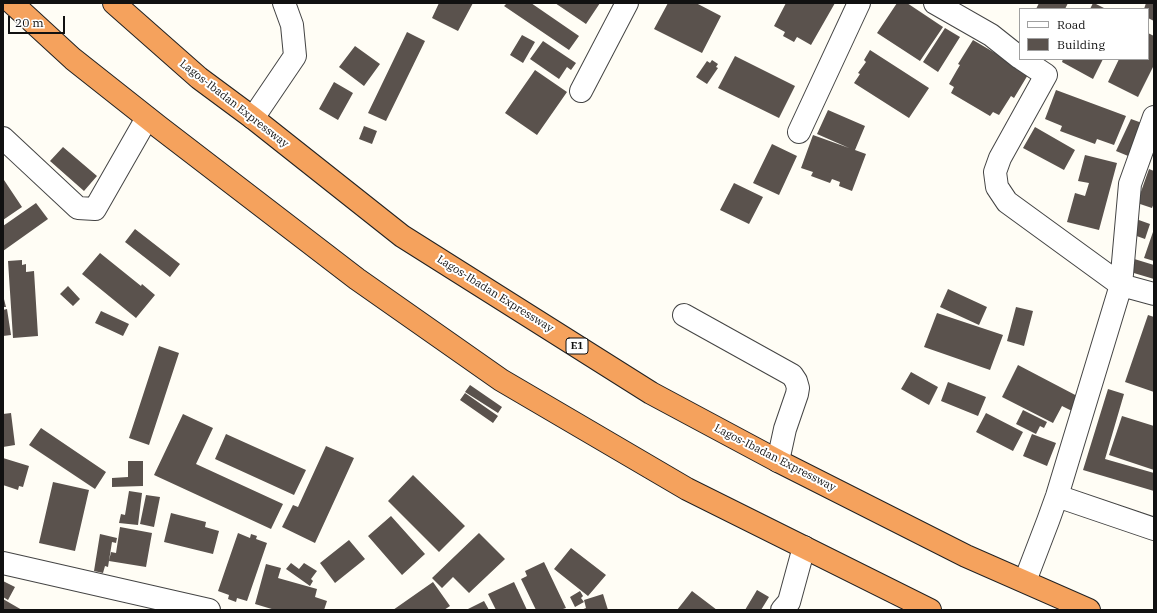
<!DOCTYPE html>
<html>
<head>
<meta charset="utf-8">
<style>
	body { margin:0 }
	#map { position:relative; width:1157px; height:613px; overflow:hidden; background:#fffdf5; font-family:"IBM Plex Serif",serif }
	canvas { display:block }
	.frame { position:absolute; inset:0; border:4px solid #111; pointer-events:none }
	.legend { position:absolute; left:1019px; top:8px; width:130px; height:52px; box-sizing:border-box; background:#fff; border:1px solid #a0a0a0; margin:0; padding:5px 7px; list-style:none; font-size:12px; color:#111 }
	.legend li { display:flex; align-items:center; gap:8px; height:20px }
	.legend b { width:20px; border:1px solid #a0a0a0 }
	.scale { position:absolute; left:8px; top:16px; width:57px; height:18px; box-sizing:border-box; border:2px solid #111; border-top:0; padding-left:5px; font-size:12px; line-height:14px; white-space:nowrap; color:#111; -webkit-text-stroke:3px #fff; paint-order:stroke }
</style>
</head>
<body>
<div id="map">
<canvas width="1157" height="613"></canvas>
<div class="frame"></div>
<ul class="legend">
<li><b style="height:5px;background:#fff"></b>Road</li>
<li><b style="height:11px;background:#5a524d"></b>Building</li>
</ul>
<div class="scale">20 m</div>
</div>
<script>
const g = document.querySelector('canvas').getContext('2d');
g.lineJoin = 'round';
function fillPath(path, color) { g.fillStyle = color; g.fill(path, 'evenodd'); }
const poly = rows => new Path2D(rows.map(r => 'M' + r).join(''));
function stroke(path, color, width, dash) { g.strokeStyle = color; g.lineWidth = width; g.lineCap = dash ? 'butt' : 'round'; g.setLineDash(dash || []); g.stroke(path); }
function drawText(font, color, halo, rows, align = 'center') {
  g.font = font + ' "IBM Plex Serif",serif'; g.lineWidth = 4; g.setLineDash([]); g.textBaseline = 'middle'; g.strokeStyle = halo; g.fillStyle = color; for (const [text, x, y, turn = 0] of rows) {
    g.save(); g.translate(x, y); g.rotate((+turn || 0) * Math.PI / 180); g.textAlign = isNaN(turn) ? turn : align; if (halo) g.strokeText(text, 0, 0); g.fillText(text, 0, 0); g.restore();
  }
}
const building = poly([
	[439,3,473,3,458,31,432,18],
	[507,3,531,3,579,36,569,50,504,6],
	[555,3,600,3,586,24],
	[668,3,696,3,721,16,702,53,654,29],
	[786,3,835,3,811,45,797,37,794,42,783,36,785,32,774,26],
	[897,3,907,3,943,27,920,61,877,33],
	[1039,3,1068,3,1065,9,1036,9],
	[1093,3,1094,3,1106,9,1090,9],
	[1146,3,1154,3,1154,21,1148,18,1148,9,1144,9],
	[945,28,960,37,938,72,923,62],
	[407,32,425,41,386,121,368,113],
	[1148,33,1154,36,1154,65,1138,97,1108,82,1119,59,1148,59],
	[522,35,535,42,523,63,510,55],
	[973,40,1029,73,1014,98,1011,96,999,115,993,112,990,116,951,93,954,87,949,84,957,70,960,65,958,64],
	[543,41,576,63,571,70,567,67,559,79,530,59],
	[355,46,380,64,364,86,339,67],
	[870,50,929,88,909,118,854,83,860,74,858,73,866,62,864,60],
	[735,56,795,86,779,118,718,88],
	[1063,59,1103,59,1093,79,1062,62],
	[712,60,718,64,716,67,718,68,707,84,696,77,707,61,710,63],
	[535,70,567,92,537,135,505,113],
	[334,82,353,93,338,120,319,109],
	[1056,90,1126,116,1114,145,1097,139,1095,144,1060,131,1062,126,1045,119],
	[828,110,865,126,855,150,866,154,852,191,839,186,840,182,832,179,830,183,811,176,813,172,801,168,813,135,849,148,817,134],
	[1131,119,1142,123,1133,158,1116,151],
	[364,126,377,131,372,144,359,139],
	[1035,127,1075,150,1064,170,1023,148],
	[772,144,797,156,779,195,753,183],
	[63,147,97,176,84,191,50,161],
	[1085,155,1117,163,1099,230,1067,222,1075,193,1085,196,1089,183,1078,181],
	[1149,169,1154,171,1154,203,1152,208,1137,203],
	[3,180,4,180,22,207,3,220],
	[734,183,763,197,749,224,720,210],
	[36,203,48,219,3,251,3,226],
	[1136,219,1150,224,1145,239,1131,234],
	[135,229,180,264,170,277,125,242],
	[1154,229,1154,261,1144,258],
	[100,253,141,286,142,284,155,295,136,318,82,274],
	[1131,258,1154,265,1154,279,1127,271],
	[22,260,22,265,26,264,26,272,34,271,38,336,13,338,8,261],
	[68,286,80,299,73,306,60,294],
	[948,289,987,307,979,325,940,307],
	[3,295,6,307,3,307],
	[1016,307,1033,311,1024,346,1007,341],
	[7,309,11,335,3,336,3,310],
	[101,311,129,324,123,336,95,323],
	[937,313,1003,335,990,370,924,347],
	[1148,315,1154,317,1154,392,1125,382],
	[159,346,179,353,149,445,129,438],
	[1018,365,1081,398,1074,412,1062,406,1053,423,1002,397],
	[911,372,938,387,929,405,901,389],
	[948,382,986,397,978,416,941,401],
	[470,385,502,407,498,413,465,392],
	[1108,389,1124,394,1105,459,1154,473,1154,491,1083,470],
	[465,393,498,416,493,423,460,400],
	[1023,410,1047,422,1044,428,1040,426,1036,434,1016,424],
	[11,413,15,445,3,447,3,414],
	[986,413,1023,432,1013,451,976,432],
	[183,414,213,428,196,464,283,504,271,529,154,475],
	[1122,416,1154,426,1154,470,1109,455],
	[41,428,106,472,95,489,29,445],
	[226,434,306,470,294,495,215,459],
	[1032,434,1056,443,1047,466,1023,456],
	[326,446,354,458,315,543,282,527,293,505,298,507],
	[3,458,29,466,23,487,19,486,18,490,3,485],
	[128,461,143,461,143,486,112,487,112,478,128,477],
	[413,475,465,526,439,552,388,501],
	[53,482,89,490,75,551,39,543],
	[129,491,142,493,138,525,119,523,121,514,125,515],
	[146,495,160,497,154,527,140,524],
	[171,513,206,522,205,527,219,531,213,554,164,542],
	[391,516,425,554,402,575,368,536],
	[120,527,152,533,146,567,109,561,111,552,116,553],
	[238,533,250,538,251,534,257,536,256,539,267,543,247,601,237,598,236,602,228,599,229,595,218,591],
	[479,533,505,559,469,593,453,577,442,588,432,578],
	[100,534,117,538,116,543,112,542,108,567,105,566,103,573,94,571],
	[349,540,365,559,335,583,320,563],
	[571,548,606,575,588,596,554,569],
	[544,562,566,608,560,610,536,610,521,579,527,576,525,571],
	[291,563,299,569,304,563,317,571,311,579,313,581,310,586,286,569],
	[266,564,281,568,278,578,317,589,315,597,327,601,324,610,275,610,255,604],
	[3,581,15,587,8,600,3,597],
	[433,582,450,606,444,610,393,610],
	[514,582,527,610,496,610,488,594],
	[757,590,769,597,761,610,745,610],
	[580,591,583,596,581,598,584,602,575,607,570,597],
	[692,591,717,610,677,610],
	[603,594,608,610,581,610,586,608,584,600],
	[3,599,22,610,3,610],
	[484,601,489,610,469,610,468,609]
]);
const minor = poly([
	[935,3,991,35,1020,58],
	[1022,59,1046,75,1000,158,995,172,997,187,1007,202,1121,285,1154,294],
	[581,91,627,3],
	[253,118,295,56,292,25,284,3],
	[799,132,859,3],
	[3,138,78,208,95,209,147,118],
	[684,315,792,375,796,381,798,388,797,394,785,429,778,461],
	[1057,496,1154,529],
	[3,563,209,610],
	[1025,581,1048,521,1057,496,1121,285,1130,184,1154,117],
	[782,610,789,602,804,547]
]);
const highway = poly([
	[12,3,73,59,159,127,357,279,501,380,687,489,930,610],
	[114,3,199,78,253,118,402,236,651,393,778,461,966,556,1089,610]
]);
const shields = [
	[577,346,22]
];
const shieldNames = [
	["E1",577,346]
];
const streetNames = [
	["Lagos-Ibadan Expressway",234,104,38],
	["Lagos-Ibadan Expressway",495,294,32],
	["Lagos-Ibadan Expressway",775,458,27]
];
fillPath(building, '#5a524d');
stroke(minor, '#444', 24);
stroke(highway, '#222', 24);
stroke(minor, '#fff', 22);
stroke(highway, '#f5a25d', 22);
for (const [x, y, w] of shields) { const box = new Path2D(); box.roundRect(x - w / 2, y - 8, w, 16, 3); g.fillStyle = '#fff'; g.fill(box); stroke(box, '#111', 1); }
drawText('bold 10px', '#111', null, shieldNames);
drawText('11px', '#111', '#fff', streetNames);
</script>
</body>
</html>
